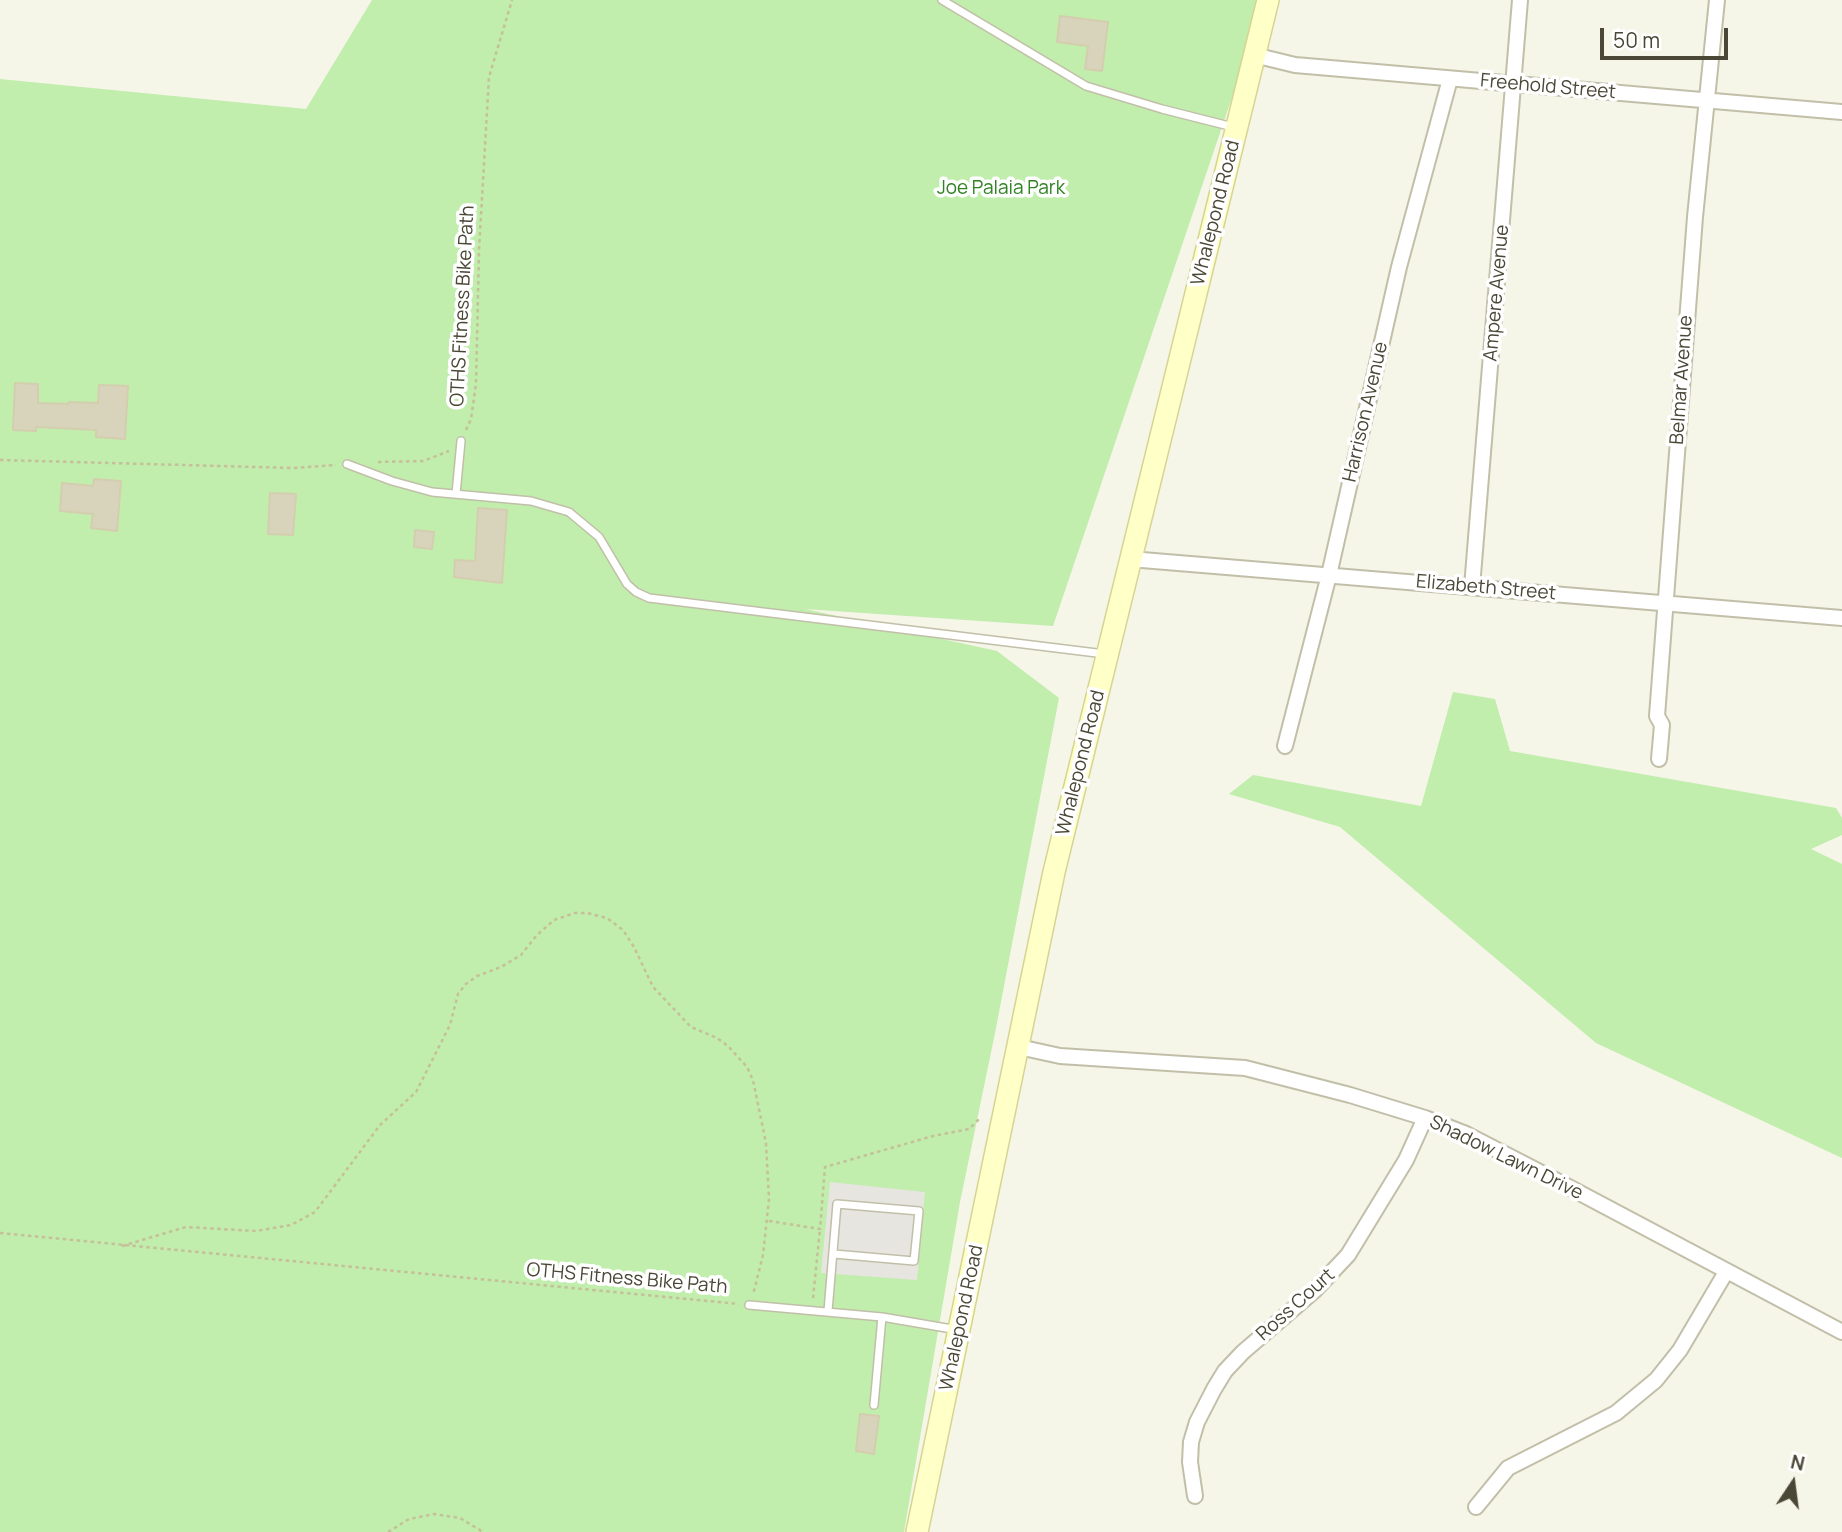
<!DOCTYPE html>
<html>
<head>
<meta charset="utf-8">
<style>
	body { margin:0 }
	#map { position:relative; width:1842px; height:1532px; overflow:hidden; background:#f5f5e8; font-family:Manrope,sans-serif }
	canvas { display:block }
	.north { position:absolute; left:1758px; top:1448px; width:70px; height:70px; -webkit-text-stroke:5px #fff; paint-order:stroke; rotate:13deg; font-size:19px; font-weight:700; line-height:28px; text-align:center; color:#4a4736 }
	.north::after { content:''; display:block; margin:auto; width:24px; height:32px; background:#4a4736; clip-path:polygon(50% 0,100% 100%,50% 72%,0 100%) }
	.scale { position:absolute; left:1600px; top:28px; width:128px; height:32px; box-sizing:border-box; border:4px solid #4a4736; border-top:0; padding-left:9px; font-size:21px; line-height:24px; white-space:nowrap; color:#4a4736; -webkit-text-stroke:5px #fff; paint-order:stroke }
</style>
</head>
<body>
<div id="map">
<canvas width="1842" height="1532"></canvas>
<div class="north">N</div>
<div class="scale">50 m</div>
</div>
<script>
const g = document.querySelector('canvas').getContext('2d');
g.lineJoin = 'round';
function fillPath(path, color) { g.fillStyle = color; g.fill(path, 'evenodd'); }
const poly = rows => new Path2D(rows.map(r => 'M' + r).join(''));
function stroke(path, color, width, dash) { g.strokeStyle = color; g.lineWidth = width; g.lineCap = dash ? 'butt' : 'round'; g.setLineDash(dash || []); g.stroke(path); }
function drawText(font, color, halo, rows, align = 'center') {
  g.font = font + ' Manrope,sans-serif'; g.lineWidth = 7; g.setLineDash([]); g.textBaseline = 'middle'; g.strokeStyle = halo; g.fillStyle = color; for (const [text, x, y, turn = 0] of rows) {
    g.save(); g.translate(x, y); g.rotate((+turn || 0) * Math.PI / 180); g.textAlign = isNaN(turn) ? turn : align; if (halo) g.strokeText(text, 0, 0); g.fillText(text, 0, 0); g.restore();
  }
}
const green = poly([
	[372,0,1265,0,1053,626,805,609,997,651,1059,698,995,1033,960,1202,904,1532,0,1532,0,79,306,109],
	[1453,692,1495,699,1510,751,1836,808,1842,818,1842,835,1811,849,1842,864,1842,1158,1596,1043,1340,827,1229,794,1253,775,1421,806]
]);
const parking = poly([
	[830,1182,925,1192,917,1280,821,1273]
]);
const building = poly([
	[1060,16,1108,22,1102,71,1085,69,1088,46,1057,42,1060,16],
	[15,383,38,384,38,403,68,404,69,402,98,403,99,385,128,386,125,439,96,437,96,430,36,427,36,431,13,430,15,383],
	[94,479,121,481,117,531,91,528,93,514,60,511,62,483,93,486,94,479],
	[270,493,296,494,293,535,268,534,270,493],
	[478,508,507,510,502,583,454,577,455,560,475,561,478,508],
	[415,530,434,532,432,549,414,547,415,530],
	[860,1414,879,1416,874,1454,856,1451,860,1414]
]);
const path = poly([
	[466,430,471,419,476,384,479,250,489,77,512,0],
	[0,460,293,468,336,465],
	[378,462,423,461,449,451],
	[769,1221,820,1229,825,1167,933,1136,969,1129,981,1117],
	[0,1233,739,1304],
	[122,1246,186,1227,256,1231,291,1225,315,1212,380,1125,416,1092,450,1025,458,994,466,984,477,976,501,967,521,955,537,935,554,920,575,913,587,913,607,918,623,930,634,947,653,987,691,1027,717,1038,728,1046,747,1067,753,1080,766,1143,769,1199,763,1255,753,1295],
	[813,1298,820,1229],
	[388,1532,409,1519,434,1514,460,1518,483,1532]
]);
const lane = poly([
	[942,0,1086,86,1162,109,1233,127],
	[347,464,392,481,432,492,531,501,569,512,599,537,627,584,636,592,649,598,1105,654],
	[456,494,461,441],
	[749,1305,882,1317,958,1330],
	[828,1311,837,1204,919,1211,914,1261,834,1254],
	[874,1405,882,1317]
]);
const street = poly([
	[1254,55,1295,65,1842,112],
	[1130,559,1842,618],
	[1472,587,1520,0],
	[1285,746,1329,575,1399,267,1450,79],
	[1659,759,1662,725,1657,716,1695,217,1717,0],
	[1019,1047,1060,1056,1245,1068,1350,1095,1425,1118,1466,1134,1561,1183,1842,1332],
	[1195,1496,1190,1462,1191,1442,1197,1422,1214,1389,1225,1371,1243,1352,1314,1291,1348,1255,1406,1160,1425,1118],
	[1476,1507,1508,1468,1616,1413,1656,1380,1680,1350,1726,1272]
]);
const secondary = poly([
	[917,1532,1054,872,1268,0]
]);
const streetNames = [
	["Freehold Street",1548,87,5],
	["Whalepond Road",1216,213,-76],
	["Ampere Avenue",1497,293,-85],
	["OTHS Fitness Bike Path",463,306,-87],
	["Belmar Avenue",1682,380,-86],
	["Harrison Avenue",1366,412,-77],
	["Elizabeth Street",1486,588,5],
	["Whalepond Road",1081,763,-76],
	["Shadow Lawn Drive",1506,1158,26],
	["OTHS Fitness Bike Path",627,1279,5],
	["Ross Court",1296,1305,-42],
	["Whalepond Road",962,1318,-78]
];
const parkNames = [
	["Joe Palaia Park",1001,189]
];
fillPath(green, '#c1edad');
fillPath(parking, '#e6e5e0');
fillPath(building, '#d8d4bc');
stroke(building, '#d4ceaf', 2);
stroke(lane, '#c2bfa9', 10);
stroke(street, '#c2bfa9', 18);
stroke(secondary, '#d6d492', 24);
stroke(path, '#c5c099', 2.5, [3.5, 3.5]);
stroke(lane, '#fff', 7);
stroke(street, '#fff', 14);
stroke(secondary, '#ffffc8', 21);
drawText('19px', '#4a4736', '#fff', streetNames);
drawText('19px', '#308223', '#fff', parkNames);
</script>
</body>
</html>
